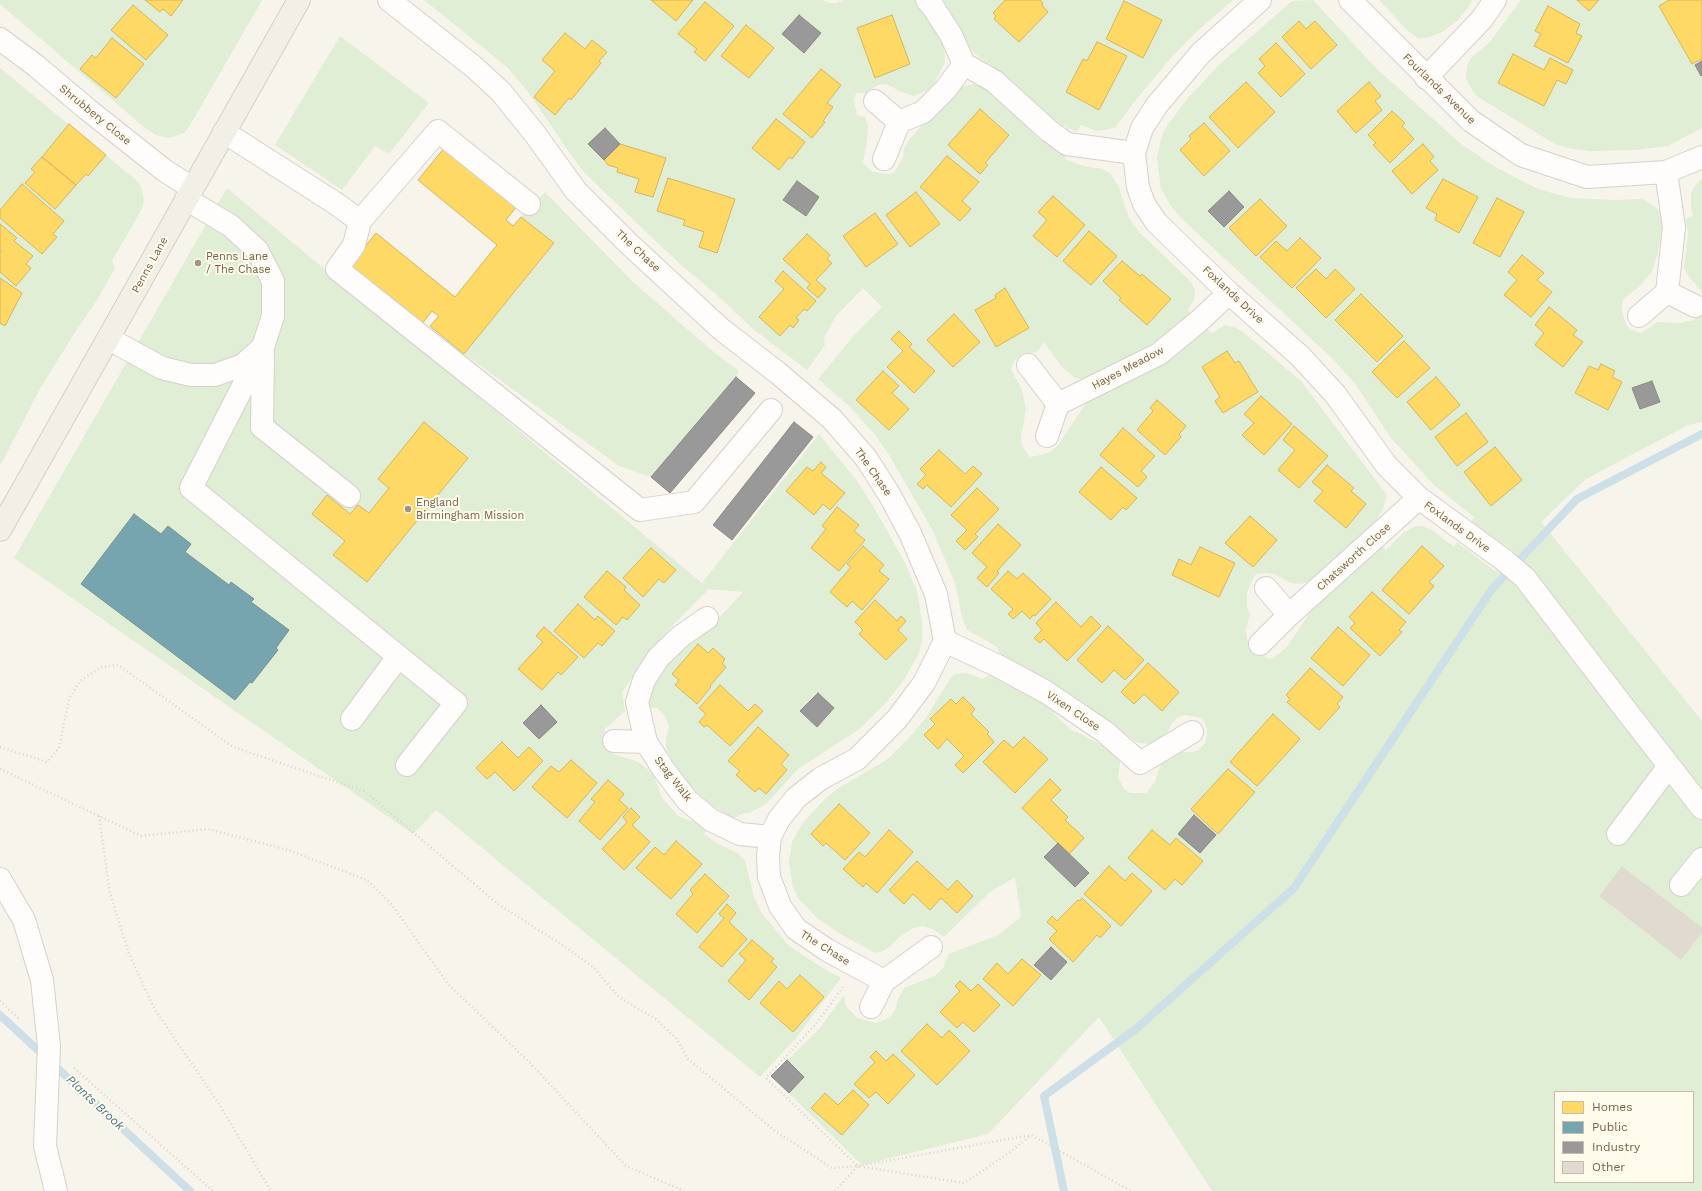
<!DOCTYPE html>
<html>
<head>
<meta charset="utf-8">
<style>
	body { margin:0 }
	#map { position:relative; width:1702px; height:1191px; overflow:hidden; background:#f7f4eb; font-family:"Work Sans",sans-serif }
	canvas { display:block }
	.legend { position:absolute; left:1554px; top:1091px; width:140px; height:92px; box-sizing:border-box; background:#fffbed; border:1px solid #c8bdac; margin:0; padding:5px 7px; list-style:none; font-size:12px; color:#75614b }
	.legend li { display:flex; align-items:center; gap:8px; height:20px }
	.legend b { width:20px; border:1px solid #c8bdac }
</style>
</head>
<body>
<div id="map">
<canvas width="1702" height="1191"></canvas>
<ul class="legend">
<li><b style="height:11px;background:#ffd966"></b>Homes</li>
<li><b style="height:11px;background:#76a5af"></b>Public</li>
<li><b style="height:11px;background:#999"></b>Industry</li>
<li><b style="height:11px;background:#e1dad0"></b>Other</li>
</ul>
</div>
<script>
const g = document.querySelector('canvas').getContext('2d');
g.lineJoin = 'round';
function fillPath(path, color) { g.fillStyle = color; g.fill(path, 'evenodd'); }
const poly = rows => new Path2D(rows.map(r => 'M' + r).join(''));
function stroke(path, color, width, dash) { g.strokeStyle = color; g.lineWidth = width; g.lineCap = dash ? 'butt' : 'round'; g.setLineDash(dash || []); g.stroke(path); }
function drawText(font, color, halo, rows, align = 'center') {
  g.font = font + ' "Work Sans",sans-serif'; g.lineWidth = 4; g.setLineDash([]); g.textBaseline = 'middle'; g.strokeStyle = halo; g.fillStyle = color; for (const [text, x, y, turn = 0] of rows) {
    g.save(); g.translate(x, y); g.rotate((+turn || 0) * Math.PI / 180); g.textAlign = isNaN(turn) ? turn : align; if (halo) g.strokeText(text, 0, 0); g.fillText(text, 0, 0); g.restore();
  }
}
const green = poly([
	[0,0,262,0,189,127,184,133,169,138,156,135,145,128,0,4],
	[424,0,822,0,829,3,837,3,843,0,918,0,944,44,945,62,935,82,928,90,914,96,901,92,887,84,878,85,865,93,856,93,854,100,857,115,865,117,868,125,867,140,863,163,873,172,889,174,894,173,903,158,904,149,909,140,940,104,960,87,975,84,988,88,1039,139,1067,154,1065,159,1083,166,1102,169,1111,174,1119,188,1129,218,1139,232,1191,282,1194,288,1195,293,1194,300,1188,309,1191,313,1155,342,1086,380,1075,378,1061,366,1044,342,1037,352,1022,354,1014,361,1011,369,1022,390,1026,409,1021,437,1022,446,1030,457,1041,455,1050,452,1058,445,1085,405,1092,398,1204,327,1212,333,1225,325,1234,327,1243,332,1301,381,1387,495,1383,509,1376,521,1310,581,1301,584,1291,583,1274,574,1265,573,1256,574,1254,577,1247,592,1247,607,1250,614,1246,629,1247,639,1255,652,1269,659,1279,654,1289,644,1317,602,1380,544,1386,550,1403,533,1415,526,1422,526,1432,530,1454,547,1457,542,1495,571,1512,550,1471,522,1474,517,1434,485,1391,438,1356,385,1334,360,1181,218,1171,206,1161,189,1157,158,1160,143,1164,130,1187,99,1220,64,1292,1,1313,0,1377,69,1461,144,1497,168,1538,189,1563,196,1572,198,1615,200,1642,199,1657,208,1662,214,1662,230,1658,252,1652,272,1638,288,1624,298,1621,309,1627,326,1632,330,1641,333,1658,322,1679,323,1694,320,1702,309,1702,422,1688,425,1586,479,1541,522,1702,721,1702,1191,1212,1191,1099,1017,988,1134,862,1165,771,1076,820,1028,844,995,846,1006,857,1018,876,1023,884,1020,892,1015,896,1008,898,999,904,988,935,976,943,968,949,954,998,935,1021,917,1015,877,990,892,944,937,933,929,923,926,913,928,898,938,891,946,883,951,875,953,842,935,817,918,798,898,793,887,789,863,792,842,802,824,822,802,837,789,888,759,909,738,925,719,952,676,956,674,967,673,983,679,990,674,1041,699,1061,721,1073,731,1081,734,1112,751,1118,756,1120,762,1118,778,1124,789,1130,793,1146,793,1155,782,1160,766,1165,759,1178,752,1194,752,1200,749,1205,743,1207,736,1207,729,1204,721,1198,717,1184,715,1177,718,1172,723,1166,736,1159,741,1149,744,1136,742,1077,698,1031,671,1002,657,996,646,967,630,962,617,955,583,949,569,932,529,889,455,876,436,850,407,818,379,850,340,882,307,863,288,835,317,824,338,825,345,807,370,753,329,716,294,680,264,647,233,584,172,574,159,528,92,507,67],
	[1555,1092,1693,1092,1693,1182,1555,1182],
	[943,0,1233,0,1195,33,1170,59,1135,101,1115,128,1097,131,1081,125,1077,132,1068,128,1055,120,1013,82,974,53,963,38],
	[1379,0,1472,0,1468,8,1457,21,1444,31,1430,37,1419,39,1408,31],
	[1521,0,1702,0,1702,128,1668,146,1635,150,1590,151,1573,149,1555,144,1478,97,1472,90,1466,79,1467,66,1471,58,1489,43],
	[340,36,429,103,389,154,375,146,342,190,275,145],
	[0,68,136,180,141,187,144,200,142,208,130,230,112,260,115,268,97,300,74,334,41,387,0,466],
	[1702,180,1702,292,1690,278,1684,268,1688,235,1686,219,1693,216,1691,209,1691,194,1694,187,1699,181],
	[227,188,702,583,819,434,858,482,883,523,905,563,917,591,922,621,922,641,918,655,904,680,885,704,858,730,798,769,766,804,749,813,743,813,733,819,713,806,697,792,684,778,672,761,666,748,666,740,669,726,664,714,657,708,645,707,645,696,671,656,706,632,743,592,709,589,671,627,646,657,622,692,625,711,605,729,603,737,607,748,611,753,638,762,653,773,662,798,678,816,688,820,700,822,708,829,704,834,720,845,739,854,745,860,754,897,761,912,789,946,821,967,841,978,796,1038,760,1077,436,810,413,834,14,558],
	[545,192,634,283,716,354,739,371,736,377,651,477,619,466,464,354,554,244,521,217]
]);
const homes = poly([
	[145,0,183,0,171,16,163,9,160,12,145,0],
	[651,0,693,0,676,21,651,0],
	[1005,0,1040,0,1043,3,1042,5,1048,12,1019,42,994,19,996,16,993,13,1005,0],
	[1577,0,1599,0,1589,11,1577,0],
	[1669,0,1702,0,1702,59,1692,64,1659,6,1669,0],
	[1124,1,1162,20,1143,58,1106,39,1124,1],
	[705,2,734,26,705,61,694,52,697,49,678,34,705,2],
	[133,5,168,35,146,60,111,30,133,5],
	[1548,6,1580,24,1576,33,1582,36,1568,63,1534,46,1541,34,1535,31,1548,6],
	[892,15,910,64,875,78,857,28,892,15],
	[1299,21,1306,29,1315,21,1337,45,1311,69,1282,37,1299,21],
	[746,25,774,48,749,78,721,56,746,25],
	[565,33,585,49,592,40,607,52,599,61,601,63,571,100,569,98,555,115,534,97,555,71,542,60,565,33],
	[112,38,144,64,116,98,80,69,92,55,96,58,112,38],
	[1097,42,1127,56,1099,110,1066,92,1083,59,1087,61,1097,42],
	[1276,43,1305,74,1281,97,1258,73,1265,66,1259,59,1276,43],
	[1513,54,1544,70,1550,58,1573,70,1566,84,1557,80,1544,106,1498,83,1513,54],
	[821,69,841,85,827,103,833,107,823,121,825,122,812,138,783,114,821,69],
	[1246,82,1275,112,1238,148,1209,117,1246,82],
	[1369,82,1381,96,1375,101,1382,110,1356,133,1337,111,1369,82],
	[980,109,1009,135,985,163,988,165,980,174,948,145,980,109],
	[1392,111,1405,123,1402,126,1414,139,1390,163,1373,145,1376,143,1368,135,1392,111],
	[776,119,805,142,792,159,789,157,779,170,752,148,776,119],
	[1204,123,1230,151,1204,176,1180,150,1191,139,1189,136,1204,123],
	[69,124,106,155,88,176,86,174,76,185,42,157,69,124],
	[620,144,666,158,653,197,635,192,639,179,617,172,618,168,608,165,604,160,620,144],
	[1423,144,1434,157,1430,161,1438,170,1412,194,1392,171,1423,144],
	[445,147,517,206,506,220,513,226,521,217,554,243,464,354,430,326,439,316,432,311,421,325,349,266,376,233,455,297,497,245,418,180,445,147],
	[947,156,979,182,962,201,971,209,960,221,920,187,947,156],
	[42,157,76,185,55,209,25,183,35,172,31,169,42,157],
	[668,178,735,199,717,253,699,247,704,232,683,225,685,220,657,211,668,178],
	[1443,179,1478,197,1459,233,1435,220,1437,214,1426,208,1443,179],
	[22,184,64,221,53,234,57,237,42,254,0,218,0,210,22,184],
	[916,192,940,224,910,247,886,215,916,192],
	[1053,196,1085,225,1057,257,1033,236,1047,220,1038,212,1053,196],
	[1497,198,1524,212,1500,257,1473,243,1497,198],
	[1260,199,1287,226,1256,256,1229,228,1260,199],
	[875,213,898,244,866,267,843,236,875,213],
	[0,224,17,238,14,241,33,256,26,264,31,268,16,286,0,272,0,253,2,251,0,250,0,224],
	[1089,231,1117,256,1091,285,1063,261,1089,231],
	[807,234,830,255,827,259,832,263,816,280,826,289,818,298,807,288,810,284,783,259,807,234],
	[1300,238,1321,258,1292,288,1260,257,1276,241,1287,251,1300,238],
	[1522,255,1544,273,1537,280,1552,292,1531,317,1504,295,1517,280,1508,272,1522,255],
	[1122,261,1140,276,1142,274,1171,299,1147,325,1119,300,1121,298,1103,281,1122,261],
	[1316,269,1326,279,1335,269,1355,289,1326,318,1296,288,1316,269],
	[783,271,816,301,807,311,804,309,796,318,799,320,793,328,790,325,780,336,759,317,784,289,775,281,783,271],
	[0,278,22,293,5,326,0,323,0,278],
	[1005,288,1029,328,996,347,975,310,996,298,995,295,1005,288],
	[1361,294,1403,336,1377,362,1335,320,1361,294],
	[1549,307,1577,330,1573,335,1583,342,1563,367,1535,345,1544,333,1535,325,1549,307],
	[954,314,980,342,953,367,927,340,954,314],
	[899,331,912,344,909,347,935,371,914,393,887,367,903,351,891,339,899,331],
	[1404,341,1430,368,1397,398,1372,372,1404,341],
	[1227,351,1235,363,1239,361,1258,392,1223,413,1215,401,1220,397,1202,367,1227,351],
	[1601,364,1615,371,1612,377,1622,382,1608,410,1575,393,1589,366,1598,370,1601,364],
	[883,371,899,386,892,393,909,409,889,430,856,400,883,371],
	[1436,377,1460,405,1431,430,1407,402,1436,377],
	[1261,396,1292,424,1264,455,1242,435,1254,423,1244,414,1261,396],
	[1157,400,1186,426,1179,434,1181,437,1165,455,1137,430,1153,411,1150,408,1157,400],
	[1466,413,1488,442,1457,466,1435,437,1466,413],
	[424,422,468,458,367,582,333,555,345,541,312,514,327,495,350,514,358,505,369,513,389,488,378,479,424,422],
	[1294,426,1328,456,1299,488,1278,470,1295,450,1283,440,1294,426],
	[1123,428,1155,456,1141,471,1147,477,1138,487,1100,455,1123,428],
	[1495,447,1522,480,1491,506,1464,472,1495,447],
	[939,450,965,474,973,466,982,474,951,507,927,485,923,489,917,484,926,475,920,469,939,450],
	[821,462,826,467,821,473,845,493,830,510,823,504,814,515,786,491,807,467,813,471,821,462],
	[1327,465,1354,488,1351,491,1366,504,1346,528,1314,501,1323,491,1312,482,1327,465],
	[1101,467,1137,498,1126,510,1123,507,1111,520,1079,492,1101,467],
	[977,488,999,509,975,534,978,537,965,550,956,541,967,530,951,515,977,488],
	[837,507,859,525,854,531,865,540,839,571,811,548,826,529,822,526,837,507],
	[1250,516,1277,540,1253,567,1225,543,1250,516],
	[998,524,1021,545,997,571,999,573,987,587,977,578,987,567,972,553,998,524],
	[863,546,884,565,879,571,889,579,862,610,852,601,847,607,830,592,851,567,847,564,863,546],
	[1422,546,1444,566,1429,582,1434,586,1409,614,1382,590,1422,546],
	[1200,547,1235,563,1219,597,1172,575,1179,559,1191,565,1200,547],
	[651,548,676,570,664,583,659,579,643,597,623,578,651,548],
	[607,571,626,587,624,590,640,605,627,620,623,617,616,625,584,597,607,571],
	[1008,571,1017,579,1023,573,1051,599,1035,616,1033,615,1030,619,1022,611,1013,619,1008,614,1013,609,991,589,1008,571],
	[1372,592,1406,622,1399,630,1402,632,1380,656,1350,628,1355,623,1349,617,1372,592],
	[875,600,897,621,901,616,906,621,898,630,907,639,886,660,859,634,863,630,855,622,875,600],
	[1056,602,1081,627,1091,616,1101,626,1067,661,1044,639,1040,643,1034,638,1042,630,1036,623,1056,602],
	[578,604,595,620,598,616,615,631,602,646,598,643,584,658,554,631,578,604],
	[1108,626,1144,660,1125,680,1114,670,1102,683,1077,660,1108,626],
	[544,627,578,657,561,675,558,672,542,690,518,669,543,642,536,636,544,627],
	[1338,627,1370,655,1343,686,1311,658,1338,627],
	[698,644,708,653,713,648,725,659,722,664,726,667,710,686,711,687,697,704,675,685,679,680,672,674,698,644],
	[1148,663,1179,692,1162,711,1144,694,1134,704,1121,692,1148,663],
	[1310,668,1343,697,1337,704,1340,707,1319,730,1287,702,1290,699,1286,695,1310,668],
	[720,685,748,711,755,704,763,711,730,746,707,725,704,727,699,722,706,714,699,708,720,685],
	[963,697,975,709,971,714,989,732,987,734,994,742,963,773,955,765,964,756,947,739,938,749,924,735,935,724,930,719,951,699,956,704,963,697],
	[1273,714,1300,739,1257,786,1230,762,1273,714],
	[758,727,789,755,781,764,787,770,766,794,759,788,755,792,736,775,740,771,728,761,758,727],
	[1024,737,1048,759,1015,793,983,762,1004,740,1013,748,1024,737],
	[502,742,518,758,529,747,543,761,514,791,495,772,487,779,476,768,502,742],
	[571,760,597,783,567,818,532,787,551,766,559,772,571,760],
	[1228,769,1255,792,1218,834,1191,809,1228,769],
	[1050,779,1061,790,1051,800,1068,817,1065,820,1084,838,1069,854,1022,808,1050,779],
	[608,780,624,794,619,800,628,808,600,840,579,821,595,802,591,799,608,780],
	[839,804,870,833,845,860,826,843,823,846,811,834,839,804],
	[631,808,640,817,632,825,650,842,624,870,602,849,627,822,623,817,631,808],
	[889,830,913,852,877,893,866,883,863,887,843,869,859,852,865,857,889,830],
	[1152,830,1170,845,1176,838,1203,861,1182,885,1175,879,1165,890,1128,858,1152,830],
	[676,841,702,864,671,899,636,868,655,847,664,855,676,841],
	[917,861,948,890,957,880,973,896,957,913,941,898,930,910,913,894,904,904,889,890,917,861],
	[1109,866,1125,881,1132,873,1152,891,1121,926,1084,894,1109,866],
	[705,874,729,896,697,933,676,914,693,894,690,890,705,874],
	[1082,898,1111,926,1100,938,1097,935,1073,962,1049,939,1057,931,1047,922,1052,916,1057,921,1078,900,1080,901,1082,898],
	[727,904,736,913,729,922,747,939,722,967,699,947,724,918,719,914,727,904],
	[752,940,774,959,771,962,777,967,749,1000,728,981,746,960,739,954,752,940],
	[1022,959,1041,975,1013,1006,983,979,997,963,1008,974,1022,959],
	[800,975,824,997,793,1032,760,1003,779,981,787,989,800,975],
	[960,981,971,991,978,984,1000,1005,974,1032,963,1022,957,1028,940,1012,960,991,955,986,960,981],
	[927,1024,942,1038,949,1030,970,1051,937,1085,901,1051,927,1024],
	[876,1051,886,1061,893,1054,915,1075,888,1104,876,1092,869,1098,854,1084,875,1062,870,1057,876,1051],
	[853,1090,869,1105,842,1135,811,1108,825,1093,838,1105,853,1090]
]);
const public = poly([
	[134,514,161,534,168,526,191,544,185,552,229,585,231,582,254,599,251,602,289,630,276,648,278,650,252,683,250,682,235,700,81,584,134,514]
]);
const industry = poly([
	[799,15,821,33,804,53,782,34,799,15],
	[1702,61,1702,75,1701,76,1695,65,1702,61],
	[605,128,620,144,604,160,588,144,605,128],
	[797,181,819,197,806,216,783,200,797,181],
	[1229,191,1244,207,1224,227,1208,211,1229,191],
	[736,377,755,393,670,493,651,477,736,377],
	[1652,381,1660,402,1640,409,1632,388,1652,381],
	[794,422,813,437,732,540,713,525,794,422],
	[818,693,834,708,817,727,800,711,818,693],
	[541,705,557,722,539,739,523,723,541,705],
	[1194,815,1216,835,1200,853,1178,834,1194,815],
	[1058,843,1089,873,1075,887,1044,857,1058,843],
	[1051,947,1067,962,1051,980,1034,965,1051,947],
	[787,1060,804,1077,789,1093,771,1076,787,1060]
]);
const stream = poly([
	[0,1015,190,1191],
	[1064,1191,1044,1096,1136,1029,1294,888,1492,589,1577,499,1702,434]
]);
const building = poly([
	[1622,867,1702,928,1702,932,1681,959,1600,896,1622,867]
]);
const path = poly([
	[0,747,47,762,59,748,69,699,80,681,101,667,118,665,233,747,364,791,498,904,567,948,593,967,619,997,657,1020,676,1038,688,1059,775,1131,832,1168,858,1166,1031,1135,1131,1191],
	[0,769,141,836,208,829,288,850,367,880,392,905,448,984,531,1064,626,1166,684,1191],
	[99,816,110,893,129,954,154,1008,219,1104,271,1191],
	[843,987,815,1025,766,1078,858,1166],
	[0,1001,20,1020],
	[74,1068,213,1191],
	[835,1191,858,1166,964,1183,1009,1153,1031,1135]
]);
const minor = poly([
	[389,0,474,67,501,92,535,134,576,191,628,243,721,329,778,373,832,419,866,458,889,494,910,533,936,594,945,641,924,683,897,719,857,759,820,779,796,798,779,819,770,837,768,857,769,877,780,906,796,929,827,950,884,981],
	[927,0,933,7,951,35,964,64],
	[1260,0,1201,53,1157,105,1142,128,1134,153,1138,187,1144,204,1156,222,1229,293,1300,356,1335,394,1387,466,1419,498,1504,560,1525,578,1625,709,1702,808],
	[1350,0,1471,121,1521,155,1587,177,1666,172,1702,157],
	[0,39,35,65,87,109,164,170,192,188],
	[1426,78,1482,19,1495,0],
	[875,101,899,122,923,112,946,89,964,64,994,81,1048,130,1067,144,1134,153],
	[224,132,335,203,360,221,354,245,337,269,640,510,694,502,771,410],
	[884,159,899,122],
	[360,221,438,131,529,204],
	[1667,292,1695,306],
	[1639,316,1667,292,1674,227,1666,172],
	[109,339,162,368,191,375,215,375,243,365,263,347,273,316,273,281,257,250,231,226,186,199],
	[263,347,191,488,456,703,407,765],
	[263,353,262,427,349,496],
	[1028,365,1058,404,1047,436],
	[1058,404,1159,354,1199,321,1229,293],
	[1289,615,1419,498],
	[945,641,998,666,1046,692,1105,732,1140,763,1192,732],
	[1260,644,1289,615,1266,588],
	[352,719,398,657],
	[614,741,646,742,664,770,687,800,711,820,740,834,770,837],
	[646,742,637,702,644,680,658,658,681,636,707,618],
	[1618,834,1669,766],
	[0,879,24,920,42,980,49,1046,45,1146,56,1191],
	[1681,885,1702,859],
	[871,1007,884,981,931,947]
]);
const major = poly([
	[0,530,299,0]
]);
const markers = [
	[198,263,4,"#a29483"],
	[408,509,4,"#a29483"]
];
const streetNames = [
	["Fourlands Avenue",1439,89,44],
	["Shrubbery Close",95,115,39],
	["The Chase",638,251,43],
	["Penns Lane",150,265,-61],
	["Foxlands Drive",1233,295,43],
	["Hayes Meadow",1128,368,-28],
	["The Chase",873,472,55],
	["Foxlands Drive",1457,527,36],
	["Chatsworth Close",1354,557,-42],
	["Vixen Close",1073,711,34],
	["Stag Walk",673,779,52],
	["The Chase",825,948,32]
];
const poiNames = [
	["Penns Lane",206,257],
	["/ The Chase",206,270],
	["England",416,503],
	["Birmingham Mission",416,516]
];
const waterNames = [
	["Plants Brook",95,1103,43]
];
fillPath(green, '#e0eed6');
fillPath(homes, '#ffd966');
stroke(homes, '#d6b55e', 1);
fillPath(public, '#76a5af');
stroke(public, '#769191', 1);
fillPath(industry, '#999');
stroke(industry, '#8e8882', 1);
stroke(stream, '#cde0e8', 8);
fillPath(building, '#e1dad0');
stroke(building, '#e0d9cd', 1);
stroke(minor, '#d6d1ca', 24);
stroke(major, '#d5cfc6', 24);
stroke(path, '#dad4ce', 2.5, [1, 3]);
stroke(minor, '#fefdfc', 22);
stroke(major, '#f2f0e6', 22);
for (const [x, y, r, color] of markers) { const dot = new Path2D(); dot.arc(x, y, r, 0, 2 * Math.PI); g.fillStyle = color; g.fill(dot); stroke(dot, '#fffbed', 1.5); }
drawText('11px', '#75614b', '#fffbed', streetNames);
drawText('11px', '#75614b', '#fffbed', poiNames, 'left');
drawText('italic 12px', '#48788f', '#fffbed', waterNames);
</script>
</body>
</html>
